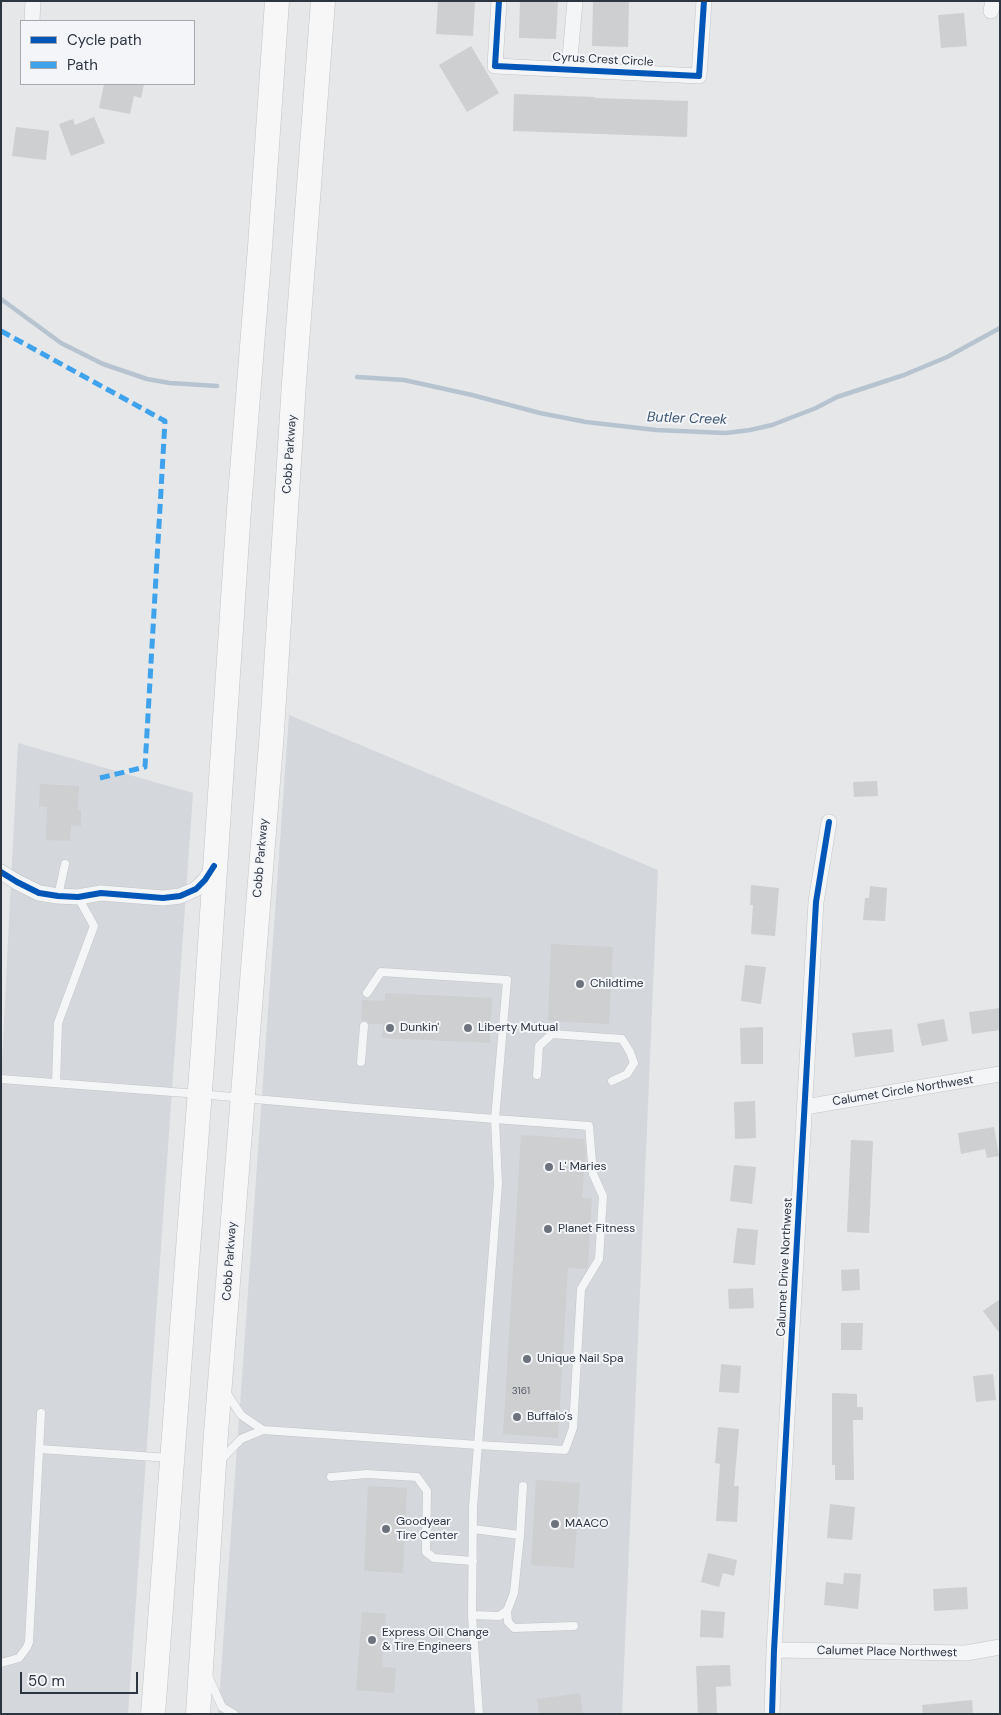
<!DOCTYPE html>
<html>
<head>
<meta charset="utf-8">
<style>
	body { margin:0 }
	#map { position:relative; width:1001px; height:1715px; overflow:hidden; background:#e5e7e9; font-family:"DM Sans",sans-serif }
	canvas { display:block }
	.frame { position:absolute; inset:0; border:2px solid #2d3541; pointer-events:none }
	.legend { position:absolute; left:20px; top:20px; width:175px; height:65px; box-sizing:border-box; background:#f3f5f8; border:1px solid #a4a8af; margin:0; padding:6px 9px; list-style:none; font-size:15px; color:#2d3541 }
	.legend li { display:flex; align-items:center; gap:10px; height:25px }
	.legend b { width:25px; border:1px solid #a4a8af }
	.scale { position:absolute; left:20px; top:1672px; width:118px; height:22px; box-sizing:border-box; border:2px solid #2d3541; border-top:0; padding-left:6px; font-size:15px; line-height:18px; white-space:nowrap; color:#2d3541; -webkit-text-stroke:4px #f3f5f8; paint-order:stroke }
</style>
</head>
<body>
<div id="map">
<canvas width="1001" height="1715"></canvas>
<div class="frame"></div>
<ul class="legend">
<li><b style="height:6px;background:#0057b8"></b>Cycle path</li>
<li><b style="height:6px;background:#3ea3ec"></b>Path</li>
</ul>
<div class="scale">50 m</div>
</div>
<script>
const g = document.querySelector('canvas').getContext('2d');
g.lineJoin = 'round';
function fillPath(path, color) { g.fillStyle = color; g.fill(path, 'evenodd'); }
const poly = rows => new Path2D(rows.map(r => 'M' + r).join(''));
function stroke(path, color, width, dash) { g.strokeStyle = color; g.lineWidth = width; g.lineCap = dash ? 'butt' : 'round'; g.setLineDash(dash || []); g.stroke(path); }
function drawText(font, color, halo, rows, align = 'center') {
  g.font = font + ' "DM Sans",sans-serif'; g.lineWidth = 4; g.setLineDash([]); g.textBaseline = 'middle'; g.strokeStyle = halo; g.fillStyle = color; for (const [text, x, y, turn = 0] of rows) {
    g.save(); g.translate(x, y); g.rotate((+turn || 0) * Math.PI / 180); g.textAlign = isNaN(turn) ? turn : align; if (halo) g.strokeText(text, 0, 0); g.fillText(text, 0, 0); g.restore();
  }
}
const built = poly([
	[289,715,658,870,622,1714,218,1714],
	[18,743,193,793,128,1714,1,1714,1,1081]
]);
const stream = poly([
	[1,299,61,343,103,364,147,379,170,383,217,386],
	[357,377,404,380,472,395,540,413,586,422,656,430,726,433,750,430,772,425,816,408,837,397,904,375,947,357,1000,328]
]);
const building = poly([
	[438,1,475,1,473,36,436,34],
	[520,1,558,1,556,39,519,38],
	[593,1,629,1,628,47,592,46],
	[964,13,967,46,941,48,938,15],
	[471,46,499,93,467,112,439,65],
	[104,84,144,84,141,98,134,96,130,114,99,108],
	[514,94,595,97,595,98,688,101,687,137,513,131],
	[94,117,105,143,71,156,59,124,73,119,75,125],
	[16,127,49,131,46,160,12,156],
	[877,781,878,796,854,797,853,782],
	[40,784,79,786,78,810,81,810,81,826,71,825,70,841,46,840,47,807,39,806],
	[751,885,779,888,775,936,751,934,753,905,750,905],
	[870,886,887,888,885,921,863,920,865,898,869,898],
	[551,944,613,947,609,1024,548,1021],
	[745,965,766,967,761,1004,741,1001],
	[385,993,492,998,490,1043,382,1038,383,1024,369,1024,365,1020,361,1021,362,1000,385,1001],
	[1000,1008,1000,1030,972,1034,969,1012],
	[944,1019,948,1041,922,1046,917,1024],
	[763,1027,763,1064,741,1064,740,1028],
	[892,1029,894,1052,855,1057,852,1033],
	[755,1101,756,1138,735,1139,734,1102],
	[994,1127,999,1156,987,1158,985,1149,961,1154,958,1133],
	[521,1135,584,1139,586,1152,582,1198,592,1198,588,1266,586,1269,568,1268,558,1438,503,1434],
	[851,1140,873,1141,869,1233,847,1232],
	[734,1165,756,1167,752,1204,730,1201],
	[737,1228,758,1230,755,1265,733,1263],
	[859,1269,860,1290,842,1291,841,1270],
	[753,1288,754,1308,729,1309,728,1289],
	[1000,1299,1000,1334,983,1311],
	[841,1323,863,1323,862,1350,841,1350],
	[721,1364,741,1366,739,1393,719,1392],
	[993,1374,996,1400,976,1402,973,1376],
	[832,1393,857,1394,857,1407,863,1407,863,1420,853,1420,854,1480,835,1480,835,1465,832,1465],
	[718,1427,739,1429,734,1486,739,1486,737,1522,716,1521,720,1464,715,1463],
	[536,1480,580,1483,574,1568,531,1565],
	[368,1486,407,1488,403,1573,364,1571],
	[830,1504,855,1507,852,1540,827,1538],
	[708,1553,737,1560,734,1576,723,1573,719,1587,701,1582],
	[844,1573,861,1574,858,1609,824,1605,826,1582,843,1584],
	[967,1587,968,1609,934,1611,933,1589],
	[701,1610,725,1612,723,1638,700,1637],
	[362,1612,386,1614,382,1667,396,1668,394,1693,356,1690],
	[730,1665,731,1686,716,1687,717,1714,698,1714,696,1666],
	[580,1693,583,1714,539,1714,537,1699],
	[972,1700,973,1714,923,1714,922,1705]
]);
const service = poly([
	[58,896,65,864],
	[361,1062,364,1026],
	[537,1075,539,1046,552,1034,622,1039,630,1052,634,1063,627,1074,612,1081],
	[1,1079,199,1094,356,1108,495,1119,589,1126,593,1174,603,1196,599,1259,581,1289,573,1428,565,1450,478,1445,498,1184,495,1119,507,980,381,972,367,993],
	[56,1083,58,1023,94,926,78,897],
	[263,1430,478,1445,473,1507,472,1615,479,1714],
	[40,1449,170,1458],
	[220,1461,241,1439,263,1430,241,1415,226,1392],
	[331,1477,367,1474,417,1477,427,1491,426,1552,434,1558,473,1561],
	[520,1535,523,1486],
	[507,1611,508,1622,514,1628,574,1626],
	[472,1615,499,1616,507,1611,514,1593,520,1535,473,1529],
	[1,1663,19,1658,27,1647,29,1642,41,1413],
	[208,1676,222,1707,234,1714]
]);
const minor = poly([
	[499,1,495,66,699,76,704,1],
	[991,11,993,1],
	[32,21,33,1],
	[569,69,575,1],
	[1,872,17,882,39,893,58,896,78,897,101,893,163,898,180,896,196,889,205,880,214,867],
	[805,1107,1000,1074],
	[774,1650,966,1653,1000,1647],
	[772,1714,774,1650,816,902,829,822]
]);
const primary = poly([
	[153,1714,203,1050,239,509,260,247,277,1],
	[198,1714,216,1433,272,731,294,383,323,1]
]);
const quiet = poly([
	[1,331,165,421,145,767,100,778]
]);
const cycleway = poly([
	[499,1,495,66,699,76,704,1],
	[1,872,17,882,39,893,58,896,78,897,101,893,163,898,180,896,196,889,205,880,214,866],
	[772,1714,774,1650,816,902,829,822]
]);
const markers = [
	[580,984,5,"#6d737c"],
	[390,1028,5,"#6d737c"],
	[468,1028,5,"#6d737c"],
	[549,1167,5,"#6d737c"],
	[548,1229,5,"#6d737c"],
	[527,1359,5,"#6d737c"],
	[517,1417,5,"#6d737c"],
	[555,1524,5,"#6d737c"],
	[386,1529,5,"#6d737c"],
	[372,1640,5,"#6d737c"]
];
const numberNames = [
	["3161",521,1391]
];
const streetNames = [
	["Cyrus Crest Circle",603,60,3],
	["Cobb Parkway",290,454,-86],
	["Cobb Parkway",261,858,-85],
	["Calumet Circle Northwest",903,1091,-9],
	["Cobb Parkway",230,1261,-86],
	["Calumet Drive Northwest",785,1267,-87],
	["Calumet Place Northwest",887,1652,1]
];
const poiNames = [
	["Childtime",590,984],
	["Dunkin'",400,1028],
	["Liberty Mutual",478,1028],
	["L' Maries",559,1167],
	["Planet Fitness",558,1229],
	["Unique Nail Spa",537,1359],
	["Buffalo's",527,1417],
	["Goodyear",396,1522],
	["Tire Center",396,1536],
	["MAACO",565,1524],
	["Express Oil Change",382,1633],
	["& Tire Engineers",382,1647]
];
const waterNames = [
	["Butler Creek",687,419,2]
];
fillPath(built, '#d4d7dc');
stroke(stream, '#b7c4d0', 4.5);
fillPath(building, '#cdcfd1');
stroke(service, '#c3c5c7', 9);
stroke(minor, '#c3c5c7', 16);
stroke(primary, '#c2c4c6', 25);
stroke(service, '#f4f5f6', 8);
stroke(minor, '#f4f5f6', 15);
stroke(primary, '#f7f7f8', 24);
stroke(quiet, '#3ea3ec', 5, [10, 5]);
stroke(cycleway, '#0057b8', 6);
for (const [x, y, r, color] of markers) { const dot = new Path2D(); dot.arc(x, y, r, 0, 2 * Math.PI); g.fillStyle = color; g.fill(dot); stroke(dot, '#f3f5f8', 2); }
drawText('10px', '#565c66', null, numberNames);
drawText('12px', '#2d3541', '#f3f5f8', streetNames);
drawText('12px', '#2d3541', '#f3f5f8', poiNames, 'left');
drawText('italic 14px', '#3c5570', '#f3f5f8', waterNames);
</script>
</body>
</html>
